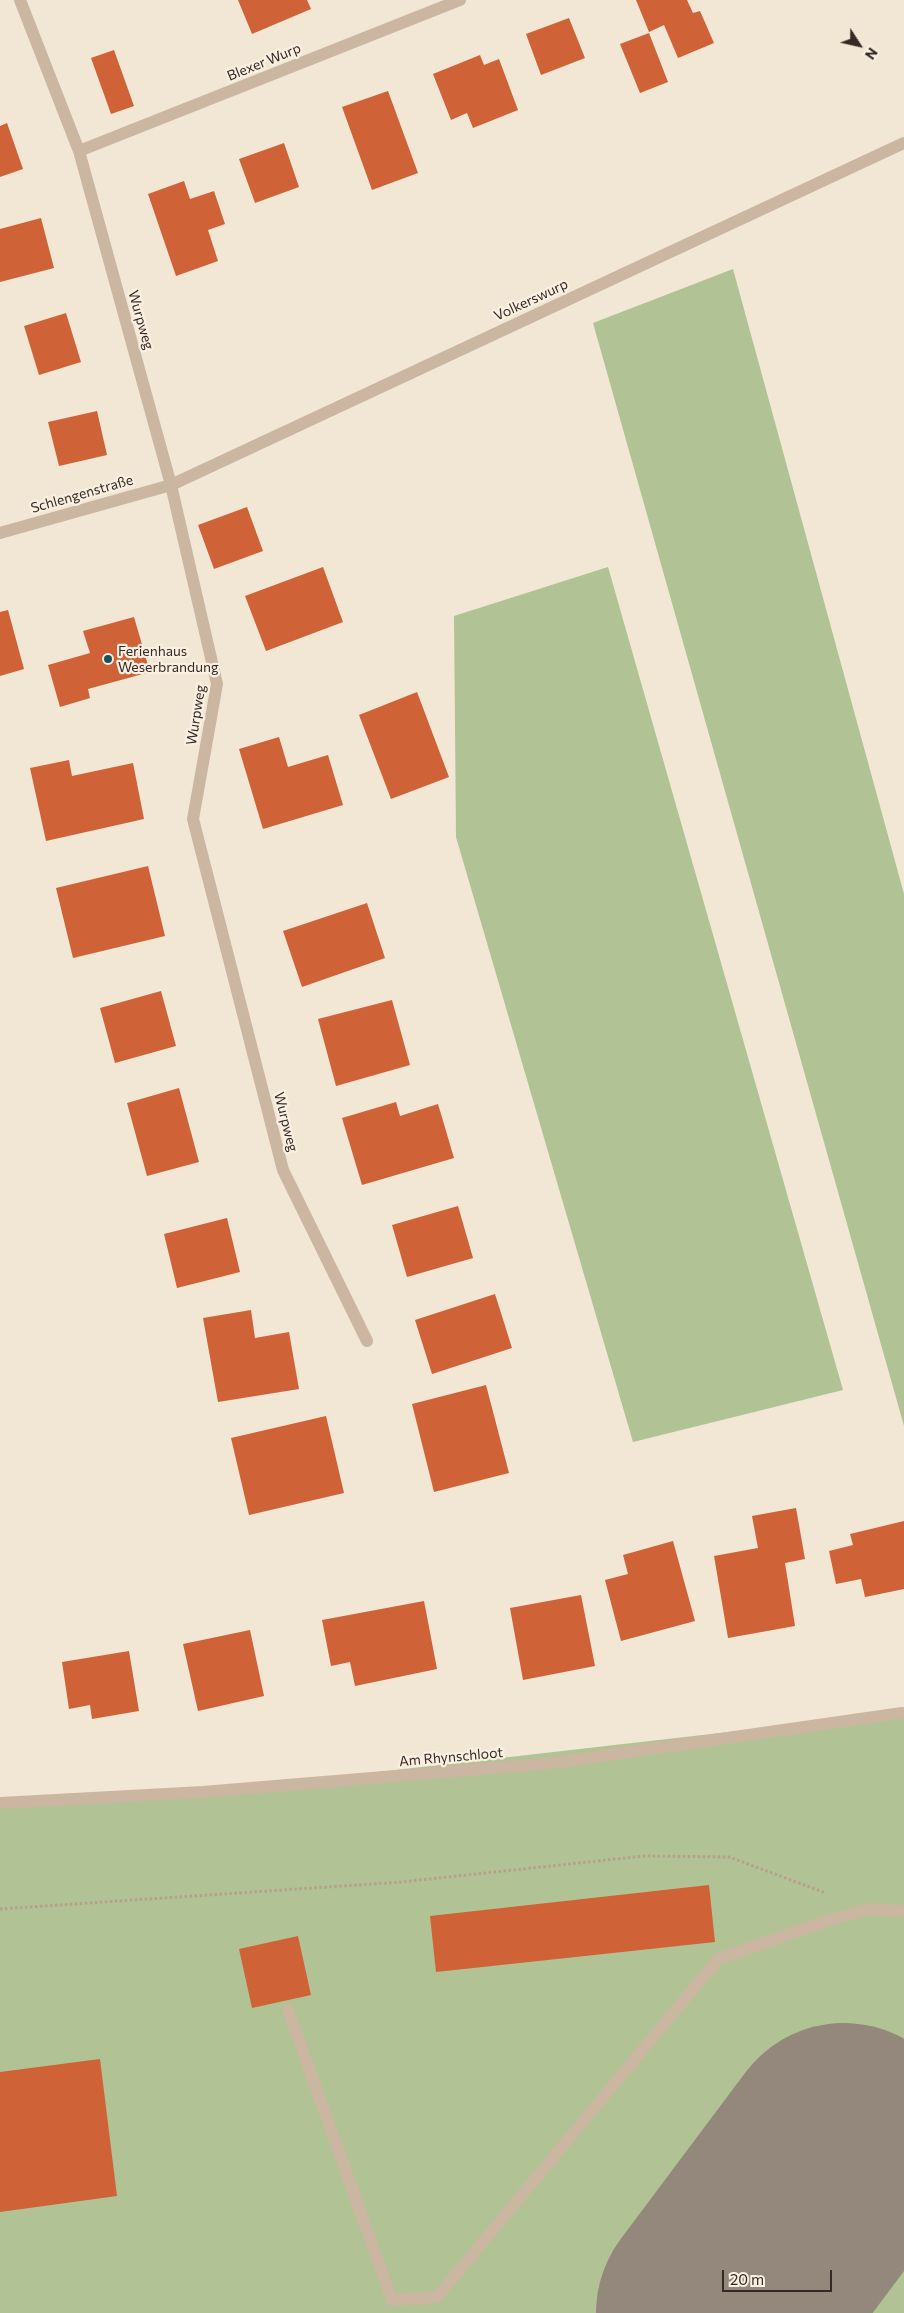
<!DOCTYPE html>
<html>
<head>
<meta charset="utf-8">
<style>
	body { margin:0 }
	#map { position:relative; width:904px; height:2313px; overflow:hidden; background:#f2e6d5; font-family:Commissioner,sans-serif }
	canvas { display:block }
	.north { position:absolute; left:834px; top:20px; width:50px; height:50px; -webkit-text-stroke:4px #faf0e2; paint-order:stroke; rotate:125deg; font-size:14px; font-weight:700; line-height:20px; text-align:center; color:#352a24 }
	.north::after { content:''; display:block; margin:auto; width:18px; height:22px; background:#352a24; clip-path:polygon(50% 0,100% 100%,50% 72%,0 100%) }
	.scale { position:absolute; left:722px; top:2270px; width:110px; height:22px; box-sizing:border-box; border:2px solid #352a24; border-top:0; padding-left:6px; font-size:15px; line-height:18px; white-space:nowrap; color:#352a24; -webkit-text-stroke:4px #faf0e2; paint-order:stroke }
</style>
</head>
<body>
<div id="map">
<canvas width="904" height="2313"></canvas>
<div class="north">N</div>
<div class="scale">20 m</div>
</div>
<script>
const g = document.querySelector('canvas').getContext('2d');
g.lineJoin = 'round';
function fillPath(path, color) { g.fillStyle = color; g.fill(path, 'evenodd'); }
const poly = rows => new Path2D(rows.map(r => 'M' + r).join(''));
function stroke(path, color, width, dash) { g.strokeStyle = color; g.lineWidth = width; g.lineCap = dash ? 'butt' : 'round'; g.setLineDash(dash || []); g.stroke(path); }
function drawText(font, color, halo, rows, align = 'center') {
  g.font = font + ' Commissioner,sans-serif'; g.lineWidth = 4.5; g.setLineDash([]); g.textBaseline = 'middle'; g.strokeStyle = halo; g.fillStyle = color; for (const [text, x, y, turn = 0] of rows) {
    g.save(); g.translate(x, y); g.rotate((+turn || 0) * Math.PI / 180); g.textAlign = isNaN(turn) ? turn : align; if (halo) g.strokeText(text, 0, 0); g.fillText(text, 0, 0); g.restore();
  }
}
const green = poly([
	[733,269,904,894,904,1426,593,323],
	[608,567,843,1390,633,1442,456,837,454,616],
	[904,1712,904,2313,0,2313,0,1798,203,1792]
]);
const runway = poly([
	[719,2313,844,2146]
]);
const building = poly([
	[238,0,307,0,311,9,252,34],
	[636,0,687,0,693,13,700,11,714,43,678,58,664,25,649,32],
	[569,18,585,58,541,75,526,34],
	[649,33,668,82,640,93,620,44],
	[114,50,134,106,111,114,91,58],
	[480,55,484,65,499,59,518,110,473,128,467,113,451,120,433,74],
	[388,91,418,173,372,190,342,107],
	[7,123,23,169,0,177,0,126],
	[284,143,299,187,255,203,239,159],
	[184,181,190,199,214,191,225,224,208,230,218,261,176,276,148,194],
	[41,218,54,268,0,282,0,229],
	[66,313,81,362,39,375,24,326],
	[97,411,107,455,59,466,48,422],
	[247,507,263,551,214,569,198,525],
	[323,567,343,622,266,651,245,596],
	[8,610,24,669,0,676,0,612],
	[134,617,150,672,88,689,90,698,60,707,48,665,90,653,83,631],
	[417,692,449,777,391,799,359,715],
	[279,737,288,767,328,755,343,805,263,829,239,749],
	[69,760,72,776,133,763,144,819,46,841,30,768],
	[148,866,165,936,73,958,56,888],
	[367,903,385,958,302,987,283,931],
	[161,991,176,1046,115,1063,100,1008],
	[392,1000,410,1065,336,1086,318,1019],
	[179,1088,199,1162,147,1176,127,1103],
	[396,1102,400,1116,438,1104,454,1158,362,1185,342,1118],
	[458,1206,473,1258,407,1277,392,1225],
	[227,1218,240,1272,177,1288,164,1234],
	[495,1294,512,1348,432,1374,415,1320],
	[251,1310,255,1338,289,1332,299,1389,218,1402,203,1318],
	[486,1385,509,1473,434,1492,412,1404],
	[326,1416,344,1493,249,1515,231,1438],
	[796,1508,805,1559,785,1563,795,1626,728,1638,714,1556,758,1548,752,1516],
	[904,1521,904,1589,865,1597,861,1579,836,1584,829,1551,853,1545,850,1534],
	[673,1541,695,1621,621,1641,605,1580,628,1574,623,1555],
	[581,1595,595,1666,523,1680,510,1608],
	[424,1601,437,1669,355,1686,350,1662,331,1666,322,1620],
	[250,1630,264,1696,198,1711,183,1644],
	[129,1651,139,1711,92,1719,90,1705,69,1709,62,1662],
	[709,1885,715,1942,436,1972,430,1916],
	[298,1936,311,1995,252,2008,239,1949],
	[100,2059,117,2196,0,2212,0,2072]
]);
const path = poly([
	[0,1909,401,1882,644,1856,729,1857,826,1893]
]);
const lane = poly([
	[171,485,904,143],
	[288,2010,392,2300,437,2297,718,1959,830,1920,869,1909,904,1911]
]);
const street = poly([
	[20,0,79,151,171,485,217,684,193,819,283,1170,367,1341],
	[79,151,460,0],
	[0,533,171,485],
	[0,1803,203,1792,553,1763,902,1713]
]);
const markers = [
	[108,659,5,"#175159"]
];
const streetNames = [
	["Blexer Wurp",264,62,-22],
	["Volkerswurp",531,300,-25],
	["Wurpweg",141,320,74],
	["Schlengenstraße",82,494,-16],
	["Wurpweg",196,715,-81],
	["Wurpweg",286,1122,76],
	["Am Rhynschloot",451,1757,-5]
];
const poiNames = [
	["Ferienhaus",118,651],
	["Weserbrandung",118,667]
];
fillPath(green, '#b1c295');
stroke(runway, '#94887c', 246);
fillPath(building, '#cf6236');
stroke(path, '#b7a08b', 3, [2.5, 2.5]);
stroke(lane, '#cbb6a1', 12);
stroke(street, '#cbb6a1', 12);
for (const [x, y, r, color] of markers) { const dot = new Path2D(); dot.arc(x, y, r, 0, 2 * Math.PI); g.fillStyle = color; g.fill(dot); stroke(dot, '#faf0e2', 2); }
drawText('14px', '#352a24', '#faf0e2', streetNames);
drawText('14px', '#352a24', '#faf0e2', poiNames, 'left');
</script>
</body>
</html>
